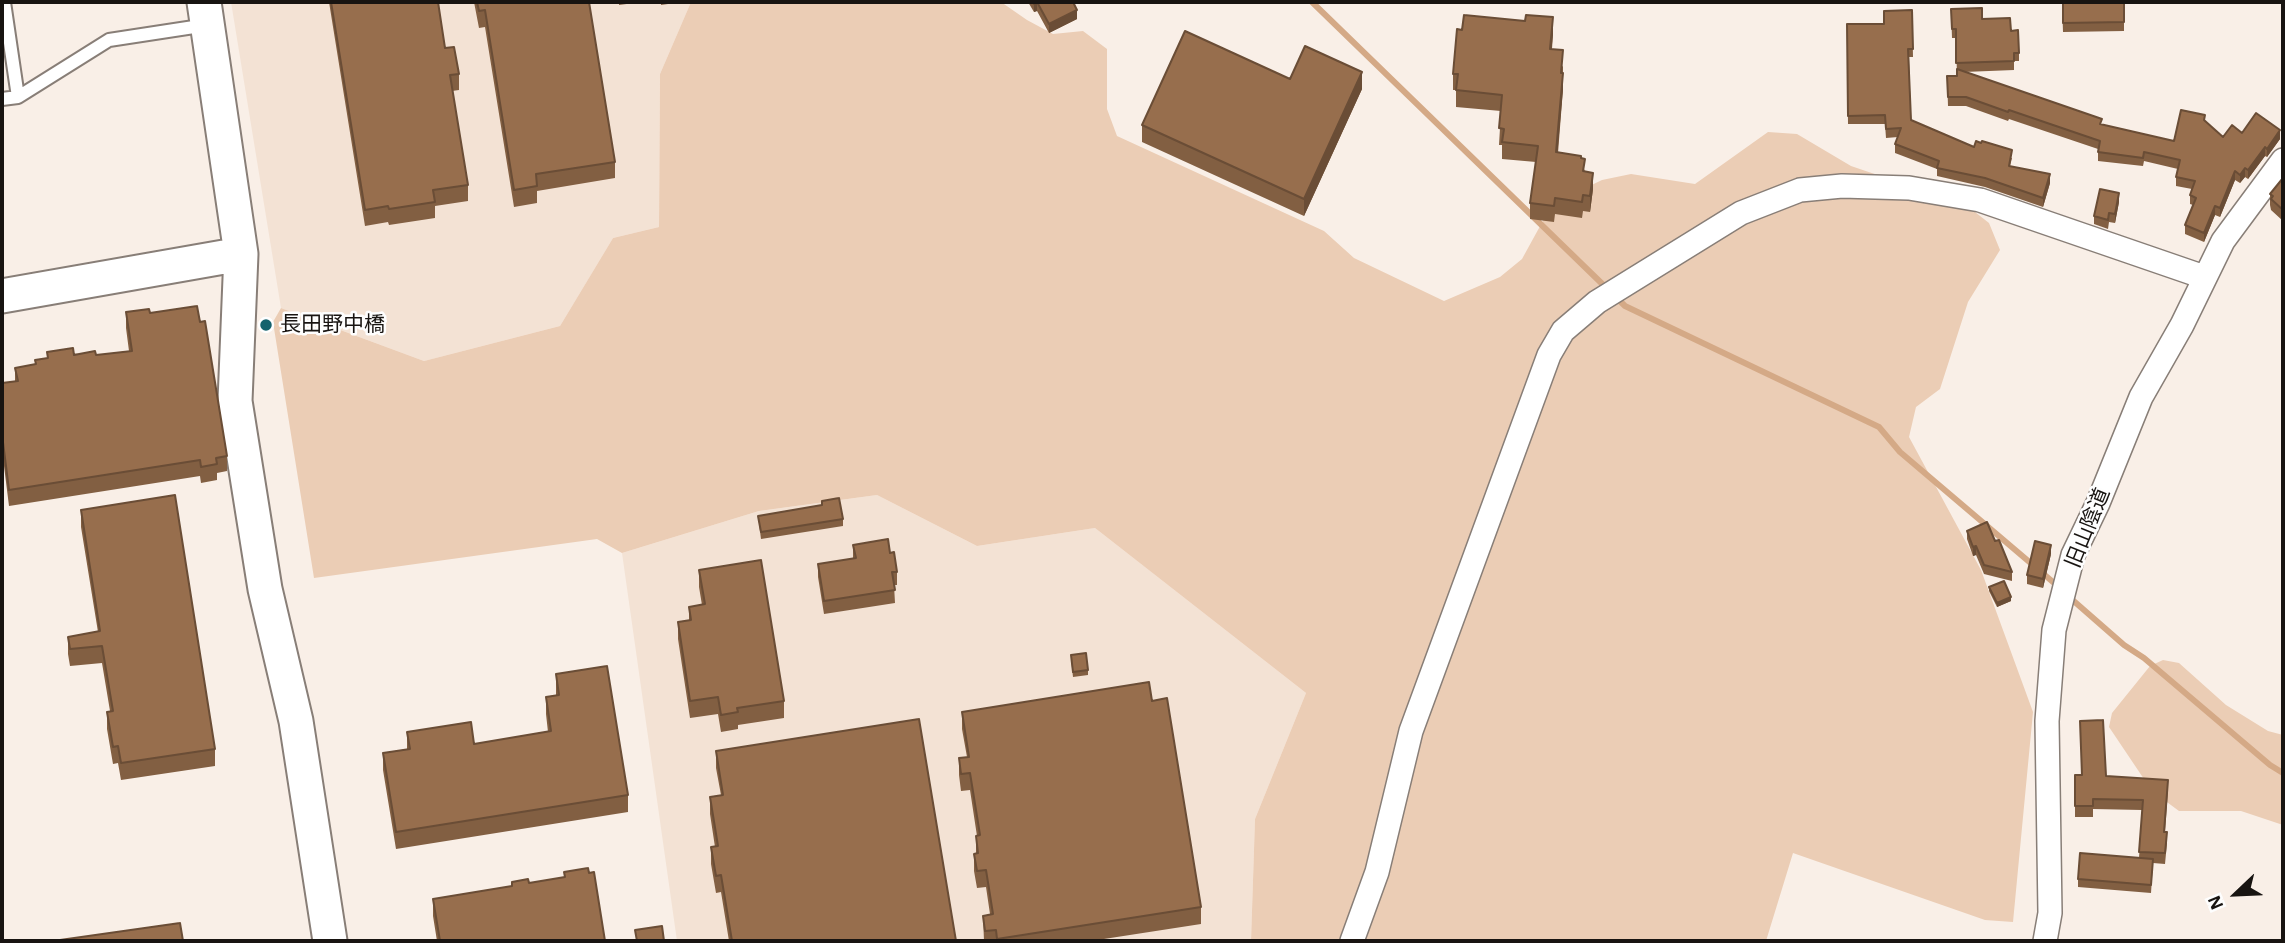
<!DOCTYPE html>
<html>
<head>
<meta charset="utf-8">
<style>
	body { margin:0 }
	#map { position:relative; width:2285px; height:943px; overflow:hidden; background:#f9efe7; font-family:"Alegreya Sans",sans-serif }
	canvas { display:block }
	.frame { position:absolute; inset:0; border:4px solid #181411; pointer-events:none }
	.north { position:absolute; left:2201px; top:859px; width:70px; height:70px; -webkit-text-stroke:5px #fefefe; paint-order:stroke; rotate:247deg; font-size:19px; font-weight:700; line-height:28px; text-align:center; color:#181411 }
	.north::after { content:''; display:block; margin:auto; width:24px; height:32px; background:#181411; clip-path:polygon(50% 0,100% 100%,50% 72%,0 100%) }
</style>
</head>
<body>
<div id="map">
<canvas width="2285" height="943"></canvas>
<div class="frame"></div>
<div class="north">N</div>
</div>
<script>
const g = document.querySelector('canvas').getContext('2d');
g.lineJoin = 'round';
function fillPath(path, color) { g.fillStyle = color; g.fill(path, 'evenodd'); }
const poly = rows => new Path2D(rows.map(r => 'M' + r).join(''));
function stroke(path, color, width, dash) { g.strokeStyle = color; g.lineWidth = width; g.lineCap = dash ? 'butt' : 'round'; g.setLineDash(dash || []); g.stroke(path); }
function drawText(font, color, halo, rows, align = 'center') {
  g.font = font + ' "Alegreya Sans","Noto Sans JP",sans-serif'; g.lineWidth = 5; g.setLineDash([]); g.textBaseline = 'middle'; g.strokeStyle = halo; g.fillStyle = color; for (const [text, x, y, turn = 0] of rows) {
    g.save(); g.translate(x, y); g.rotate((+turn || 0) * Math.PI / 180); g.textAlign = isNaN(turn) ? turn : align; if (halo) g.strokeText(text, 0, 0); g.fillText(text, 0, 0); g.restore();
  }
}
const built = poly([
	[231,2,691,2,660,74,659,227,613,238,560,326,424,361,281,308],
	[877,495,977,546,1095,528,1306,693,1255,819,1251,941,677,941,622,553,759,511]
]);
const green = poly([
	[691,2,1001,2,1027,20,1053,34,1083,31,1107,49,1107,109,1117,136,1324,231,1354,258,1444,301,1500,277,1522,259,1550,208,1575,193,1602,180,1631,174,1695,184,1768,132,1797,134,1851,166,1966,205,1989,223,2000,250,1968,302,1940,389,1916,407,1909,437,1981,570,2033,712,2013,922,1985,920,1793,853,1766,941,1251,941,1255,819,1306,693,1095,528,977,546,877,495,759,511,622,553,597,539,314,578,273,322,281,308,424,361,560,326,613,238,659,227,660,74],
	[2163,660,2179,663,2226,705,2268,731,2283,735,2283,825,2241,811,2179,811,2152,791,2109,727,2112,713,2150,666]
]);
const stream = poly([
	[1312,2,1625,306,1879,427,1900,452,2060,588],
	[2068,596,2124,645,2144,658,2270,765,2283,773]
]);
const lane = poly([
	[4,2,18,97],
	[2,99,18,97,109,40,207,25]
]);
const street = poly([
	[1352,941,1377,872,1411,731,1549,355,1563,331,1597,302,1741,213,1800,190,1842,186,1909,188,1980,200,2204,277],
	[2045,941,2050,913,2047,721,2054,630,2073,555,2098,503,2141,397,2182,325,2223,241,2283,160]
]);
const secondary = poly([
	[204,2,241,254,235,401,265,589,296,721,330,941],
	[2,296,241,254]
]);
const wall = poly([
	[329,2,438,2,445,48,459,74,459,90,452,91,468,185,468,201,435,206,435,218,389,225,388,222,365,226],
	[474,2,589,2,615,162,615,178,537,191,537,203,514,207,485,27,479,28],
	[619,2,642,2,619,5],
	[661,2,682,2,661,5],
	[1028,2,1073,2,1077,19,1049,33,1037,11,1034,12],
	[2062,2,2124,2,2124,31,2063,32],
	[1951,9,1982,19,2011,31,2019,53,2019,61,2014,61,2014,70,1964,72,2102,125,2174,141,2205,121,2223,137,2242,133,2280,139,2267,157,2265,156,2248,179,2245,177,2240,183,2235,180,2220,217,2215,215,2204,242,2185,234,2185,225,2193,205,2190,204,2190,195,2192,189,2176,186,2176,177,2178,169,2144,161,2143,166,2098,161,2098,149,2009,119,2008,121,1966,106,1948,106,1947,76,1957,76,1956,38,1952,38],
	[1912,10,1913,57,1909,57,1911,120,1974,147,2012,158,2010,166,2050,183,2043,207,1985,187,1937,176,1937,169,1895,153,1895,144,1898,137,1886,138,1885,124,1848,124,1847,24,1884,24],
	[1553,34,1552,49,1563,67,1563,89,1558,153,1581,159,1585,172,1593,189,1590,212,1583,211,1582,218,1555,214,1554,222,1530,219,1530,203,1536,162,1502,159,1502,145,1499,145,1501,111,1456,107,1456,90,1453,90,1453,74],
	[1290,79,1362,89,1304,216,1142,142,1142,125],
	[2283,178,2283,221,2271,210,2270,205,2270,194],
	[2119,202,2115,223,2109,222,2108,229,2094,224,2094,216],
	[126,312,150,313,227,456,227,471,217,473,217,480,201,483,200,476,9,506,2,450,2,383,15,381,15,368,35,364,35,360,47,358,47,352,96,355,129,351,126,328],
	[822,501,843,519,843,526,761,539,758,516,822,506],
	[81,510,215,749,215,766,121,780,118,763,113,764,107,729,107,712,110,711,102,663,70,666,68,654,68,637,98,632,81,527],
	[1967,531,1995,541,2012,572,2012,581,1984,574,1976,555,1973,556,1967,539],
	[853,545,890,553,897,572,897,585,894,585,895,603,824,614,818,577,818,564,853,559],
	[2051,554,2043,588,2027,584,2027,575],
	[699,570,784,701,784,718,738,725,738,729,721,732,718,714,690,718,678,639,678,622,689,620,689,607,702,605,699,587],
	[1989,587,2011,601,1997,607,1989,591],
	[1071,659,1088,670,1088,675,1073,677],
	[556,674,628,795,628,812,396,849,383,770,383,753,407,749,407,732,474,744,548,732,546,714,546,697,556,695],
	[1152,701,1201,907,1201,924,1091,941,984,941,983,916,990,914,986,887,977,888,974,871,974,854,976,853,976,836,977,836,970,790,961,791,959,775,959,758,967,757,962,729,962,712],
	[716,751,956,941,729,941,721,892,716,893,711,864,711,847,715,847,710,814,710,797,721,795,716,768],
	[2075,775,2106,776,2168,790,2165,832,2167,843,2165,864,2153,863,2151,893,2078,887,2078,879,2139,858,2142,810,2093,809,2093,817,2075,817],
	[564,872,605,941,437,941,433,916,433,899,564,878]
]);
const shadedWall = poly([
	[1037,2,1037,11,1034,12,1034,4],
	[1077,10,1077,19,1049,33,1049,24],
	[1553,17,1553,34,1550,65,1550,49],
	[1362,72,1362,89,1304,216,1304,199],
	[1563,73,1563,89,1556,169,1556,152],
	[2280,130,2280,139,2267,157,2267,149],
	[2265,147,2265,156,2248,179,2248,170],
	[2245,168,2245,177,2240,183,2240,175],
	[2235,171,2235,180,2220,217,2220,208],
	[1593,173,1593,189,1590,212,1590,196],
	[2050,174,2050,183,2043,207,2043,198],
	[2119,193,2119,202,2115,223,2115,214],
	[2215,206,2215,215,2204,242,2204,233],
	[2051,545,2051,554,2043,588,2043,579],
	[1976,546,1976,555,1973,556,1973,547],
	[2011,597,2011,601,1997,607,1997,603]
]);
const building = poly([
	[331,2,438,2,445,48,454,47,459,74,450,75,468,185,433,190,435,202,389,209,388,206,365,210,331,2],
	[477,2,589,2,615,162,536,174,537,186,514,190,485,10,479,11,477,2],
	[1033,2,1073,2,1077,10,1049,24,1037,2,1034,4,1033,2],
	[2063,2,2124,2,2124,22,2063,23,2063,2],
	[1982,8,1982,19,2010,18,2011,31,2018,30,2019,53,2014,53,2014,61,1956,63,1956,29,1952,29,1951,9,1982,8],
	[1912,10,1913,49,1908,49,1911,120,1974,147,1976,141,1981,143,1982,141,2012,150,2009,166,2050,174,2043,198,1985,178,1937,168,1939,161,1895,144,1901,128,1886,129,1885,115,1848,116,1847,24,1884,24,1884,11,1912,10],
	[1464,15,1525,21,1526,15,1553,17,1550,49,1563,50,1561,73,1563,73,1556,152,1581,156,1581,158,1585,159,1583,171,1593,173,1590,196,1583,195,1582,202,1555,198,1554,206,1530,203,1538,146,1502,142,1504,129,1499,128,1502,95,1456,90,1458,74,1453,74,1457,29,1462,30,1464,15],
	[1185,31,1290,79,1305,46,1362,72,1304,199,1142,125,1185,31],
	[1957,69,2102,119,2100,124,2174,141,2181,110,2205,115,2204,120,2223,137,2232,125,2242,133,2256,113,2280,130,2267,149,2265,147,2248,170,2245,168,2240,175,2235,171,2220,208,2215,206,2204,233,2185,225,2196,198,2190,195,2195,181,2176,177,2180,160,2144,152,2143,158,2098,152,2100,141,2009,110,2008,112,1966,97,1948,97,1947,76,1957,76,1957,69],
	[2283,178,2283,210,2271,199,2273,196,2270,194,2283,178],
	[2100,189,2119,193,2115,214,2109,213,2108,220,2094,216,2100,189],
	[197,306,200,322,205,321,227,456,216,458,217,464,201,467,200,460,9,490,2,434,2,383,18,381,15,368,36,364,35,360,48,358,47,352,73,348,74,355,95,351,96,355,132,351,126,312,149,309,150,313,197,306],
	[175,495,215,749,121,763,118,746,113,747,107,712,113,711,102,646,70,649,68,637,100,631,81,510,175,495],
	[839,498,843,519,761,532,758,516,822,505,822,501,839,498],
	[1987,522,1995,541,1999,540,2012,572,1984,565,1976,546,1973,547,1967,531,1987,522],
	[888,539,890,553,894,552,897,572,892,572,895,590,824,601,818,564,856,558,853,545,888,539],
	[2035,541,2051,545,2043,579,2027,575,2035,541],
	[761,560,784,701,737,708,738,712,721,715,718,697,690,701,678,622,691,620,689,607,705,604,699,570,761,560],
	[2004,581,2011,597,1997,603,1989,587,2004,581],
	[1086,653,1088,670,1073,672,1071,655,1086,653],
	[607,666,628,795,396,832,383,753,410,749,407,732,471,722,474,744,551,731,546,697,559,695,556,674,607,666],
	[1149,682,1152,701,1167,698,1201,907,997,939,996,930,985,931,983,916,993,914,986,870,977,871,974,854,978,853,976,836,980,835,970,773,961,774,959,758,969,757,962,712,1149,682],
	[919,719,956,941,732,941,721,875,716,876,711,847,718,846,710,797,723,795,716,751,919,719],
	[2103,720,2106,776,2168,780,2164,832,2167,832,2165,853,2139,852,2143,800,2093,799,2093,806,2075,806,2075,775,2082,775,2080,721,2103,720],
	[2080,853,2153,859,2151,885,2078,879,2080,853],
	[588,868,589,873,594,872,605,941,440,941,433,899,512,886,512,882,528,879,529,883,565,877,564,872,588,868],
	[180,923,183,941,53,941,180,923],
	[662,926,664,941,637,941,635,930,662,926]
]);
const markers = [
	[266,325,7,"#15626d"]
];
const poiNames = [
	["長田野中橋",280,325]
];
const streetNames = [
	["旧山陰道",2088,528,-68]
];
fillPath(built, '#f3e2d4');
fillPath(green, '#ebcdb5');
stroke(stream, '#d4a986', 6);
stroke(lane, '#887e77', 16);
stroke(street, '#887e77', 26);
stroke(secondary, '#887e77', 37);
stroke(lane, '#fff', 12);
stroke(street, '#fff', 23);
stroke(secondary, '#fff', 33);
fillPath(wall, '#825f42');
fillPath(shadedWall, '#6a4d36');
fillPath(building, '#976e4d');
stroke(building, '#6a4d36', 2);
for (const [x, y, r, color] of markers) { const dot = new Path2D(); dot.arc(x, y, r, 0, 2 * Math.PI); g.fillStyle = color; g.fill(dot); stroke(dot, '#fefefe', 2.5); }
drawText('21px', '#181411', '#fefefe', poiNames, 'left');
drawText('21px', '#181411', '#fefefe', streetNames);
</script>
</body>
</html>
